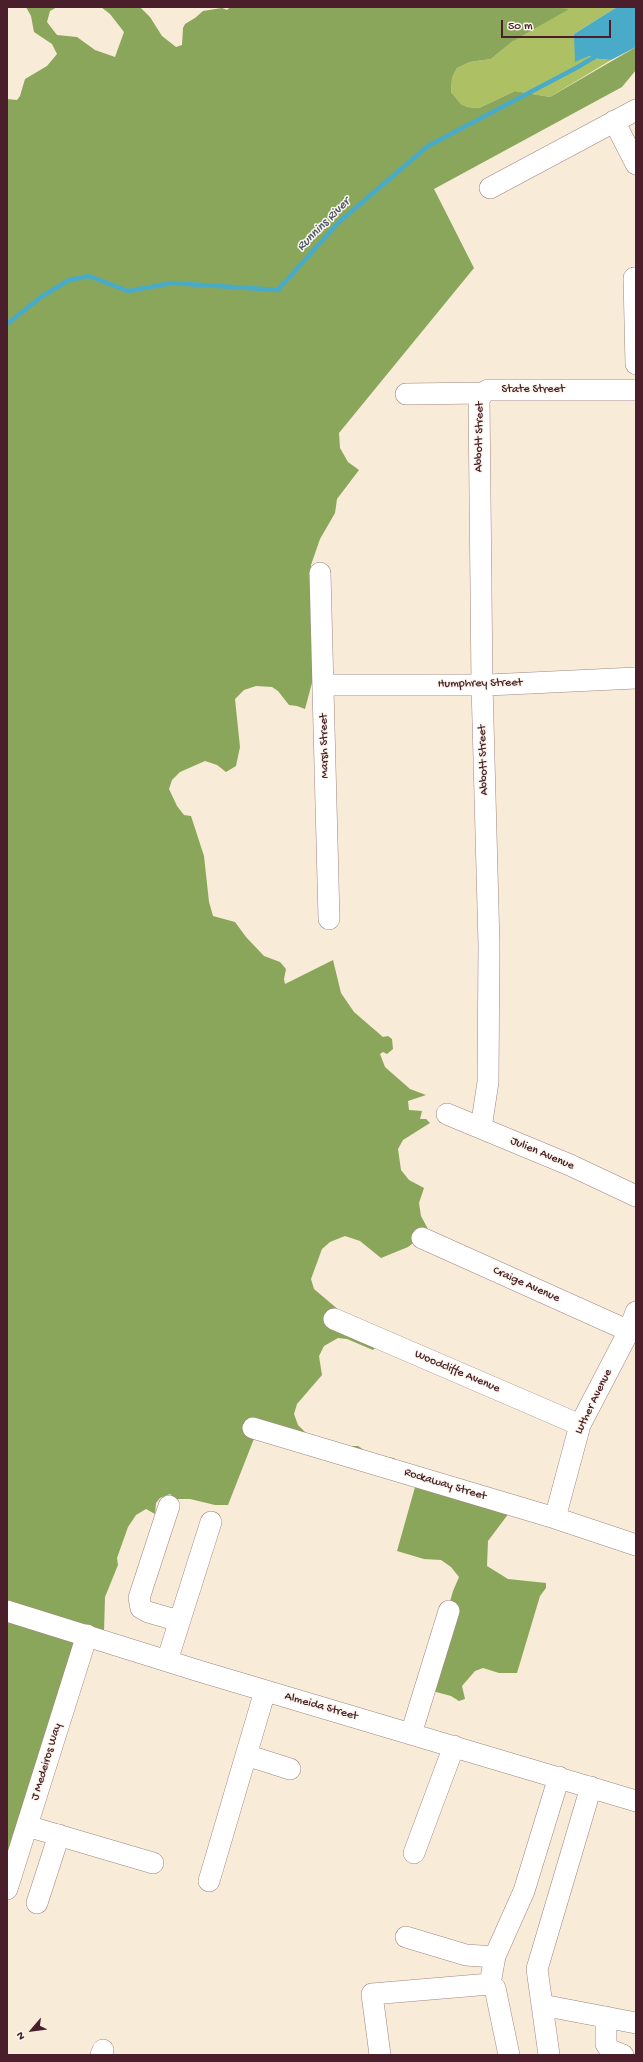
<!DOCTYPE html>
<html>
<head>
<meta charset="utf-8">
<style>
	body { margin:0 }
	#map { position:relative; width:643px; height:2062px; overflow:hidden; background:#f8ebd8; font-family:"Gochi Hand",sans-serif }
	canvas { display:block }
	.frame { position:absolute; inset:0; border:8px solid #4a1f2b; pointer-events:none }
	.north { position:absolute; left:12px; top:2010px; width:40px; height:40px; -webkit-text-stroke:3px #fbf7ec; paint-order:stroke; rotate:242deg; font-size:11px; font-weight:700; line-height:16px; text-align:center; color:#4a1f2b }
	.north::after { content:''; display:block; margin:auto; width:14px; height:18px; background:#4a1f2b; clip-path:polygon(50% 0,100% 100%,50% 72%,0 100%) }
	.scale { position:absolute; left:501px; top:20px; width:110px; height:18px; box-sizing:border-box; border:2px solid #4a1f2b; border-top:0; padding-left:5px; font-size:12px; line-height:14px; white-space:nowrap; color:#4a1f2b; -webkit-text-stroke:3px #fbf7ec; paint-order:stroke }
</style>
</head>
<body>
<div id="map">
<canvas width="643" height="2062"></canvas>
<div class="frame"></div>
<div class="north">N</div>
<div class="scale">50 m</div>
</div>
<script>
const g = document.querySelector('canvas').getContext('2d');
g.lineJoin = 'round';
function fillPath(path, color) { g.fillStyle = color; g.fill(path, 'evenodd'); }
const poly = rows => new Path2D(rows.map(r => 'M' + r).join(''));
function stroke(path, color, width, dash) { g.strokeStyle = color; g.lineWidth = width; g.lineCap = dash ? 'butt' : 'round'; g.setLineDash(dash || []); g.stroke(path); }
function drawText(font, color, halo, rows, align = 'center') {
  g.font = font + ' "Gochi Hand",sans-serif'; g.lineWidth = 3; g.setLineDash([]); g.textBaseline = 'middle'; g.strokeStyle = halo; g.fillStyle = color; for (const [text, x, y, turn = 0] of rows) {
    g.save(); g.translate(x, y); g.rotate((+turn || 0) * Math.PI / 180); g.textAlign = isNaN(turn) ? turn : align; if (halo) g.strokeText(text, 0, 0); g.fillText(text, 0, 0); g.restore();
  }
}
const green = poly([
	[549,7,617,7,574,34,589,56,599,59,611,60,550,97,515,91,479,108,467,107,461,104,451,92,452,78,457,68,470,62,491,59,513,41]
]);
const forest = poly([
	[26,7,57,7,50,11,47,22,57,35,77,37,95,50,115,57,124,32,110,14,101,7,140,7,150,17,162,36,176,47,182,45,183,28,185,24,195,18,203,11,222,8,227,10,230,7,549,7,569,9,513,41,491,59,470,62,457,68,452,78,451,92,461,104,467,107,479,108,515,91,550,97,636,47,636,70,622,87,434,189,474,268,339,433,340,448,348,462,359,470,337,499,335,513,320,539,311,565,310,588,319,591,313,679,305,709,297,706,289,705,278,691,272,687,256,686,244,690,235,699,240,747,236,766,226,772,217,765,205,761,180,772,172,780,169,789,177,806,184,815,191,816,204,856,209,902,213,916,235,922,246,937,264,956,280,962,286,969,284,979,285,984,333,960,341,993,354,1012,383,1037,388,1036,392,1039,393,1049,387,1054,383,1052,380,1054,385,1067,410,1089,426,1095,408,1101,409,1110,422,1111,420,1119,426,1119,430,1123,403,1140,398,1149,401,1170,409,1180,424,1188,419,1203,421,1216,429,1231,408,1247,381,1258,360,1241,345,1236,330,1242,322,1249,311,1279,314,1289,379,1344,373,1350,347,1339,338,1338,324,1346,319,1356,322,1375,297,1404,294,1414,298,1425,306,1433,349,1446,358,1446,364,1450,383,1457,394,1458,399,1464,257,1431,228,1505,215,1505,190,1499,176,1499,170,1494,160,1498,156,1503,155,1514,146,1509,136,1515,128,1527,117,1558,118,1565,105,1597,104,1632,90,1638,7,1886,7,99,17,100,20,96,25,79,47,66,57,54,52,44,34,32,31,16],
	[417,1480,509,1513,488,1541,487,1566,508,1579,546,1583,546,1588,540,1596,517,1673,499,1673,483,1668,475,1671,462,1686,465,1699,459,1701,451,1696,425,1689,453,1591,459,1577,451,1567,441,1560,424,1559,397,1551]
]);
const water = poly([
	[617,7,636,7,636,47,611,60,599,59,589,56,575,62,574,34]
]);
const stream = poly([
	[7,324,41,297,69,280,89,276,128,291,172,283,278,290,338,223,428,146,576,68,598,55]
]);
const minor = poly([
	[614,121,636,164],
	[490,188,636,110],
	[634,278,636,364],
	[406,394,483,393,488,390,636,390],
	[320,573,329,919],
	[324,685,488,685,636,678],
	[447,1114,570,1165,636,1196],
	[481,1128,488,1082,489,945,482,684,479,400,483,393],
	[422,1238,629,1331],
	[334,1319,580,1425],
	[253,1428,555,1518,636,1545],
	[169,1506,139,1598,141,1608,148,1612,179,1621],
	[555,1518,580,1425,629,1331,636,1312],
	[7,1611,199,1671,636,1801],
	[167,1661,211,1522],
	[411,1734,449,1611],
	[246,1755,290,1769],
	[27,1826,153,1863],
	[414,1853,454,1746],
	[209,1881,265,1691],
	[7,1889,87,1635],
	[37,1903,59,1835],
	[406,1937,466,1955,495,1957],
	[490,1984,495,1956,524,1891,559,1777],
	[542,2005,636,2023],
	[606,2017,606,2044,610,2050,623,2055],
	[101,2055,103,2050],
	[380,2055,372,1994,490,1984,495,1988,509,2055],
	[549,2055,537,1969,591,1787]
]);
const streetNames = [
	["State Street",533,390],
	["Abbott Street",480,437,-89],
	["Humphrey Street",480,684,-1],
	["Marsh Street",325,746,-91],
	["Abbott Street",484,760,-92],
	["Julien Avenue",542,1154,23],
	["Craige Avenue",526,1285,24],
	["Woodcliffe Avenue",457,1372,23],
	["Luther Avenue",594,1402,-64],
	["Rockaway Street",445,1485,17],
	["Almeida Street",321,1707,16],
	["J Medeiros Way",47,1762,-73]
];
const waterNames = [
	["Runnins River",324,225,-45]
];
fillPath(green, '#adc064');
fillPath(forest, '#8aa65a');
fillPath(water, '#4aabc9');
stroke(stream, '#4aabc9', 4.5);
stroke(minor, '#a18582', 22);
stroke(minor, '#fff', 21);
drawText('12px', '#4a1f2b', '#fbf7ec', streetNames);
drawText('italic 13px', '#4a576a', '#fbf7ec', waterNames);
</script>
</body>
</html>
